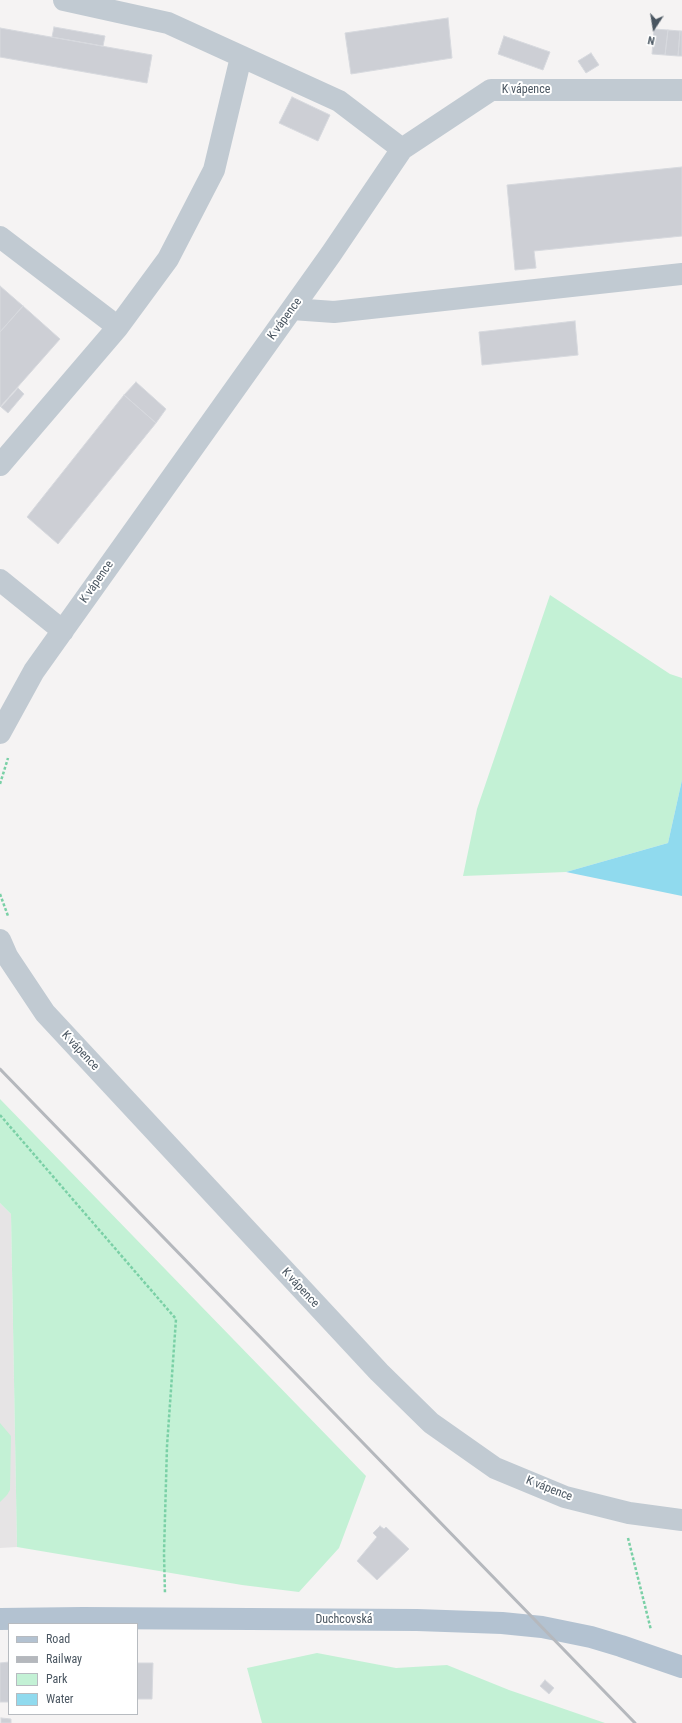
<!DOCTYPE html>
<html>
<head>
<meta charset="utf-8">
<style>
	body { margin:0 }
	#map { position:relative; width:682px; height:1723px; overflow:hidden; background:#f5f3f3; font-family:"Roboto Condensed",sans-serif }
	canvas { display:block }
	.legend { position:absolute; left:8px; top:1623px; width:130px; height:92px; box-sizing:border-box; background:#fff; border:1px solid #b7bbc0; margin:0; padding:5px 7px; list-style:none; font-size:12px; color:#4a5661 }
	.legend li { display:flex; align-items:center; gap:8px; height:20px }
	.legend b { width:20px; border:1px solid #b7bbc0 }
	.north { position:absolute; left:634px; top:8px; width:40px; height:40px; -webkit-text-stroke:3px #fff; paint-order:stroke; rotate:192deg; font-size:11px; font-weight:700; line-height:16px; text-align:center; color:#4a5661 }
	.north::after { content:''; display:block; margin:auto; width:14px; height:18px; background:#4a5661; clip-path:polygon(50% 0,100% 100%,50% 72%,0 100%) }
</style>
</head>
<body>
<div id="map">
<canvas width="682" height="1723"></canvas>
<ul class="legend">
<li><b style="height:5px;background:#b3c2d1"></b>Road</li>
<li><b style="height:5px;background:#b5b8bd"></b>Railway</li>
<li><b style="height:11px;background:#c3f1d5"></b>Park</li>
<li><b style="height:11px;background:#90daee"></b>Water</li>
</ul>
<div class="north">N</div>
</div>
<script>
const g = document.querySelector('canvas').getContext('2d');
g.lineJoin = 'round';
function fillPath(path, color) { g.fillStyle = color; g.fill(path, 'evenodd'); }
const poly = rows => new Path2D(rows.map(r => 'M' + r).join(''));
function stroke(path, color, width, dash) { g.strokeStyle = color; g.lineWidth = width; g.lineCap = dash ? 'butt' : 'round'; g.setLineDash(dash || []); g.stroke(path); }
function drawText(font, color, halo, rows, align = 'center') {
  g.font = font + ' "Roboto Condensed",sans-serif'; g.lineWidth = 4; g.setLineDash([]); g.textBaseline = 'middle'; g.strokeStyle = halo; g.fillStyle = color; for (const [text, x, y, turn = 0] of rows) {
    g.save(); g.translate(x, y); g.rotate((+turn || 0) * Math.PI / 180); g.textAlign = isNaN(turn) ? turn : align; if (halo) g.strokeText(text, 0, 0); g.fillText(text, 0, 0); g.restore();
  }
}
const education = poly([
	[0,1203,11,1214,17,1547,0,1548]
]);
const green = poly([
	[550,595,670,674,682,678,682,780,668,843,566,872,463,876,477,809],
	[0,1099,366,1476,339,1548,299,1592,242,1585,17,1547,11,1214,0,1203],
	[0,1423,11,1436,10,1490,7,1495,0,1502],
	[317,1653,396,1668,447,1665,509,1690,605,1723,262,1723,247,1668]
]);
const water = poly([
	[682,780,682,896,566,872,668,843]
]);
const building = poly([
	[448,18,452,58,351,74,345,33,448,18],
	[54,27,105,36,103,46,52,37,54,27],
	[0,28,152,55,147,83,0,57,0,28],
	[654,29,668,30,665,55,652,54,654,29],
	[668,30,680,31,678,56,665,55,668,30],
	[680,31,682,31,682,56,678,56,680,31],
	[504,36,550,52,543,70,498,54,504,36],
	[591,53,599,65,586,73,578,61,591,53],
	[292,97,330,115,318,141,279,123,292,97],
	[682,167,682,236,534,251,536,268,515,270,507,185,682,167],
	[0,286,23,306,0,332,0,286],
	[23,306,60,339,0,407,0,332,23,306],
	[575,321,578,355,482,365,479,332,575,321],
	[136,382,166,409,156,423,124,395,136,382],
	[18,388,24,394,8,413,1,407,18,388],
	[124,395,156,423,58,544,27,517,124,395],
	[380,1526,384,1529,386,1527,409,1549,377,1580,357,1561,377,1537,373,1533,380,1526],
	[9,1662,9,1702,0,1702,0,1663,9,1662],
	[137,1663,153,1663,152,1699,137,1699,137,1663],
	[545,1680,554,1688,549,1694,540,1686,545,1680],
	[1,1718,11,1719,11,1723,1,1723,1,1718]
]);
const path = poly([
	[0,784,8,758],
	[0,894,8,916],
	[0,1115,176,1319,167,1446,164,1553,165,1594],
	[628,1538,651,1630]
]);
const minor = poly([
	[64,0,168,23,339,101,402,149],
	[0,237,118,327],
	[292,309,334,312,682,274],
	[0,465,118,327,168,259,214,170,241,57],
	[0,580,63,631],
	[0,733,34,671,331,254,402,149,491,90,682,90],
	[0,940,7,956,45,1013,379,1372,431,1423,495,1468,565,1497,629,1513,682,1520]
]);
const major = poly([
	[0,1619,83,1618,417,1620,502,1623,542,1627,591,1637,621,1646,682,1667]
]);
const rail = poly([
	[0,1069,635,1723]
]);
const streetNames = [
	["K vápence",526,90],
	["K vápence",285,319,-54],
	["K vápence",97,582,-55],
	["K vápence",80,1051,47],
	["K vápence",300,1288,47],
	["K vápence",549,1489,21],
	["Duchcovská",344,1620]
];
fillPath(education, '#e6e4e5');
fillPath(green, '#c3f1d5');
fillPath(water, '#90daee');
fillPath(building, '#cdcfd5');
stroke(building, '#d7d9de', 1);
stroke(path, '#7ad0a6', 2.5, [3, 2]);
stroke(minor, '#c1cad2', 22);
stroke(major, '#b3c2d1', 22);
stroke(rail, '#b5b8bd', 3);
drawText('12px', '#4a5661', '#fff', streetNames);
</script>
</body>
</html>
